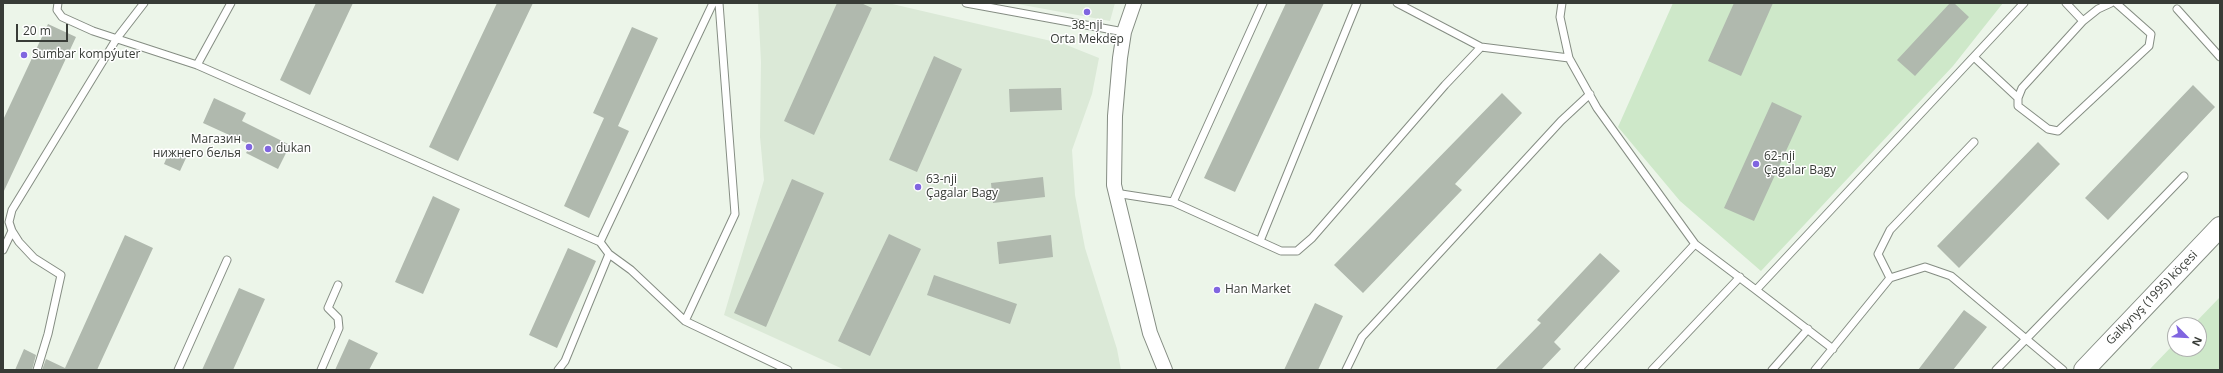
<!DOCTYPE html>
<html>
<head>
<meta charset="utf-8">
<style>
	body { margin:0 }
	#map { position:relative; width:2223px; height:373px; overflow:hidden; background:#ecf5e9; font-family:"Open Sans",sans-serif }
	canvas { display:block }
	.frame { position:absolute; inset:0; border:4px solid #383c37; pointer-events:none }
	.north { position:absolute; left:2167px; top:317px; width:40px; height:40px; box-sizing:border-box; background:#fff; border:1px solid #afb1af; border-radius:50%; rotate:114deg; font-size:11px; font-weight:700; line-height:16px; text-align:center; color:#383c37 }
	.north::after { content:''; display:block; margin:auto; width:14px; height:18px; background:#8065e0; clip-path:polygon(50% 0,100% 100%,50% 72%,0 100%) }
	.scale { position:absolute; left:16px; top:24px; width:52px; height:18px; box-sizing:border-box; border:2px solid #383c37; border-top:0; padding-left:5px; font-size:12px; line-height:14px; white-space:nowrap; color:#383c37; -webkit-text-stroke:3px #fff; paint-order:stroke }
</style>
</head>
<body>
<div id="map">
<canvas width="2223" height="373"></canvas>
<div class="frame"></div>
<div class="north">N</div>
<div class="scale">20 m</div>
</div>
<script>
const g = document.querySelector('canvas').getContext('2d');
g.lineJoin = 'round';
function fillPath(path, color) { g.fillStyle = color; g.fill(path, 'evenodd'); }
const poly = rows => new Path2D(rows.map(r => 'M' + r).join(''));
function stroke(path, color, width, dash) { g.strokeStyle = color; g.lineWidth = width; g.lineCap = dash ? 'butt' : 'round'; g.setLineDash(dash || []); g.stroke(path); }
function drawText(font, color, halo, rows, align = 'center') {
  g.font = font + ' "Open Sans",sans-serif'; g.lineWidth = 3; g.setLineDash([]); g.textBaseline = 'middle'; g.strokeStyle = halo; g.fillStyle = color; for (const [text, x, y, turn = 0] of rows) {
    g.save(); g.translate(x, y); g.rotate((+turn || 0) * Math.PI / 180); g.textAlign = isNaN(turn) ? turn : align; if (halo) g.strokeText(text, 0, 0); g.fillText(text, 0, 0); g.restore();
  }
}
const built = poly([
	[758,3,888,3,1064,44,1099,58,1092,94,1072,150,1075,195,1085,248,1117,349,1121,370,845,370,724,315,764,180,760,137,761,62],
	[1012,3,1115,3,1110,21]
]);
const green = poly([
	[1673,3,2003,3,1953,66,1761,271,1680,201,1618,127],
	[2220,297,2220,370,2149,370,2175,343,2175,349,2199,349,2199,325,2193,325]
]);
const building = poly([
	[316,3,353,3,310,95,280,80],
	[497,3,533,3,458,161,429,147],
	[837,3,861,3,872,8,814,135,784,121],
	[1286,3,1324,3,1235,192,1204,178],
	[1734,3,1773,3,1741,76,1708,61],
	[1950,3,1954,3,1969,17,1915,76,1897,60],
	[48,24,76,37,3,193,3,120],
	[632,27,658,38,618,126,629,131,589,218,564,206,604,118,593,113],
	[934,56,962,69,917,172,889,160],
	[2193,85,2215,107,2108,220,2085,198],
	[1061,88,1062,110,1010,112,1009,89],
	[1502,93,1522,113,1455,184,1462,190,1363,293,1334,265],
	[214,98,246,113,242,121,290,145,278,169,246,153,251,145,203,123],
	[1772,102,1802,116,1754,221,1724,208],
	[2038,142,2060,164,1959,268,1937,246],
	[170,150,186,158,180,171,164,164],
	[1043,177,1045,197,993,203,991,183],
	[792,179,824,193,766,327,734,313],
	[433,196,460,209,423,294,395,282],
	[889,234,921,249,870,356,838,341],
	[125,235,153,248,97,370,42,370,46,359,65,368],
	[1051,235,1053,257,999,264,997,242],
	[568,248,596,261,557,348,529,335],
	[1600,253,1620,271,1554,342,1561,349,1541,370,1495,370,1541,323,1537,320],
	[934,275,1017,304,1010,324,927,295],
	[239,288,265,299,233,370,202,370],
	[1315,303,1343,316,1318,370,1284,370],
	[1964,310,1987,327,1953,370,1918,370],
	[349,339,378,353,369,370,335,370],
	[24,349,36,355,32,370,15,370]
]);
const lane = poly([
	[58,3,57,10,62,17,93,31,197,65,600,242,609,254,631,270,685,321,788,370],
	[966,3,1124,32],
	[1397,3,1481,47],
	[1562,3,1560,17,1569,58,1597,108,1695,244,1578,370],
	[2066,3,2083,21],
	[2111,3,2098,9,2083,21,2022,88,2018,98,2018,106,2048,129,2058,131,2149,46,2151,34,2116,3],
	[2177,9,2220,57],
	[1974,57,2018,98],
	[197,65,231,3],
	[1115,193,1173,202,1281,251,1297,251,1312,238,1445,85,1481,47,1569,58],
	[1173,202,1263,3],
	[1260,241,1357,3],
	[600,242,713,3],
	[1695,244,1756,290,2024,3],
	[3,250,12,231],
	[1890,278,1878,254,1890,230,1974,142],
	[1756,290,1833,349],
	[685,321,735,214,719,3],
	[37,370,48,334,61,275,34,258,19,242,12,231,9,222,12,210,117,38,144,3],
	[178,370,227,260],
	[321,370,339,328,338,318,328,308,338,285],
	[558,370,565,361,609,254],
	[1346,370,1362,337,1561,121,1590,94],
	[1652,370,1740,277],
	[1772,370,1808,329],
	[1815,370,1890,278,1925,267,1951,276,2063,370],
	[1996,370,2184,176]
]);
const street = poly([
	[1134,3,1124,32,1120,58,1115,116,1114,185,1150,333,1165,370]
]);
const secondary = poly([
	[2084,370,2220,227]
]);
const markers = [
	[1087,12,4,"#8065e0"],
	[24,55,4,"#8065e0"],
	[249,147,4,"#8065e0"],
	[268,149,4,"#8065e0"],
	[1756,164,4,"#8065e0"],
	[918,187,4,"#8065e0"],
	[1217,290,4,"#8065e0"]
];
const poiNames = [
	["38-nji",1087,26,"center"],
	["Orta Mekdep",1087,40,"center"],
	["Sumbar kompýuter",32,55],
	["Магазин",241,140,"right"],
	["нижнего белья",241,154,"right"],
	["dukan",276,149],
	["62-nji",1764,157],
	["Çagalar Bagy",1764,171],
	["63-nji",926,180],
	["Çagalar Bagy",926,194],
	["Han Market",1225,290]
];
const streetNames = [
	["Galkynyş (1995) köçesi",2152,298,-46]
];
fillPath(built, '#dbe9d7');
fillPath(green, '#cee8c9');
fillPath(building, '#b0b9ae');
stroke(lane, '#858d83', 9);
stroke(street, '#858d83', 16);
stroke(secondary, '#858d83', 22);
stroke(lane, '#fff', 7);
stroke(street, '#fff', 14);
stroke(secondary, '#fff', 20);
for (const [x, y, r, color] of markers) { const dot = new Path2D(); dot.arc(x, y, r, 0, 2 * Math.PI); g.fillStyle = color; g.fill(dot); stroke(dot, '#fff', 1.5); }
drawText('12px', '#383c37', '#fff', poiNames, 'left');
drawText('12px', '#383c37', '#fff', streetNames);
</script>
</body>
</html>
